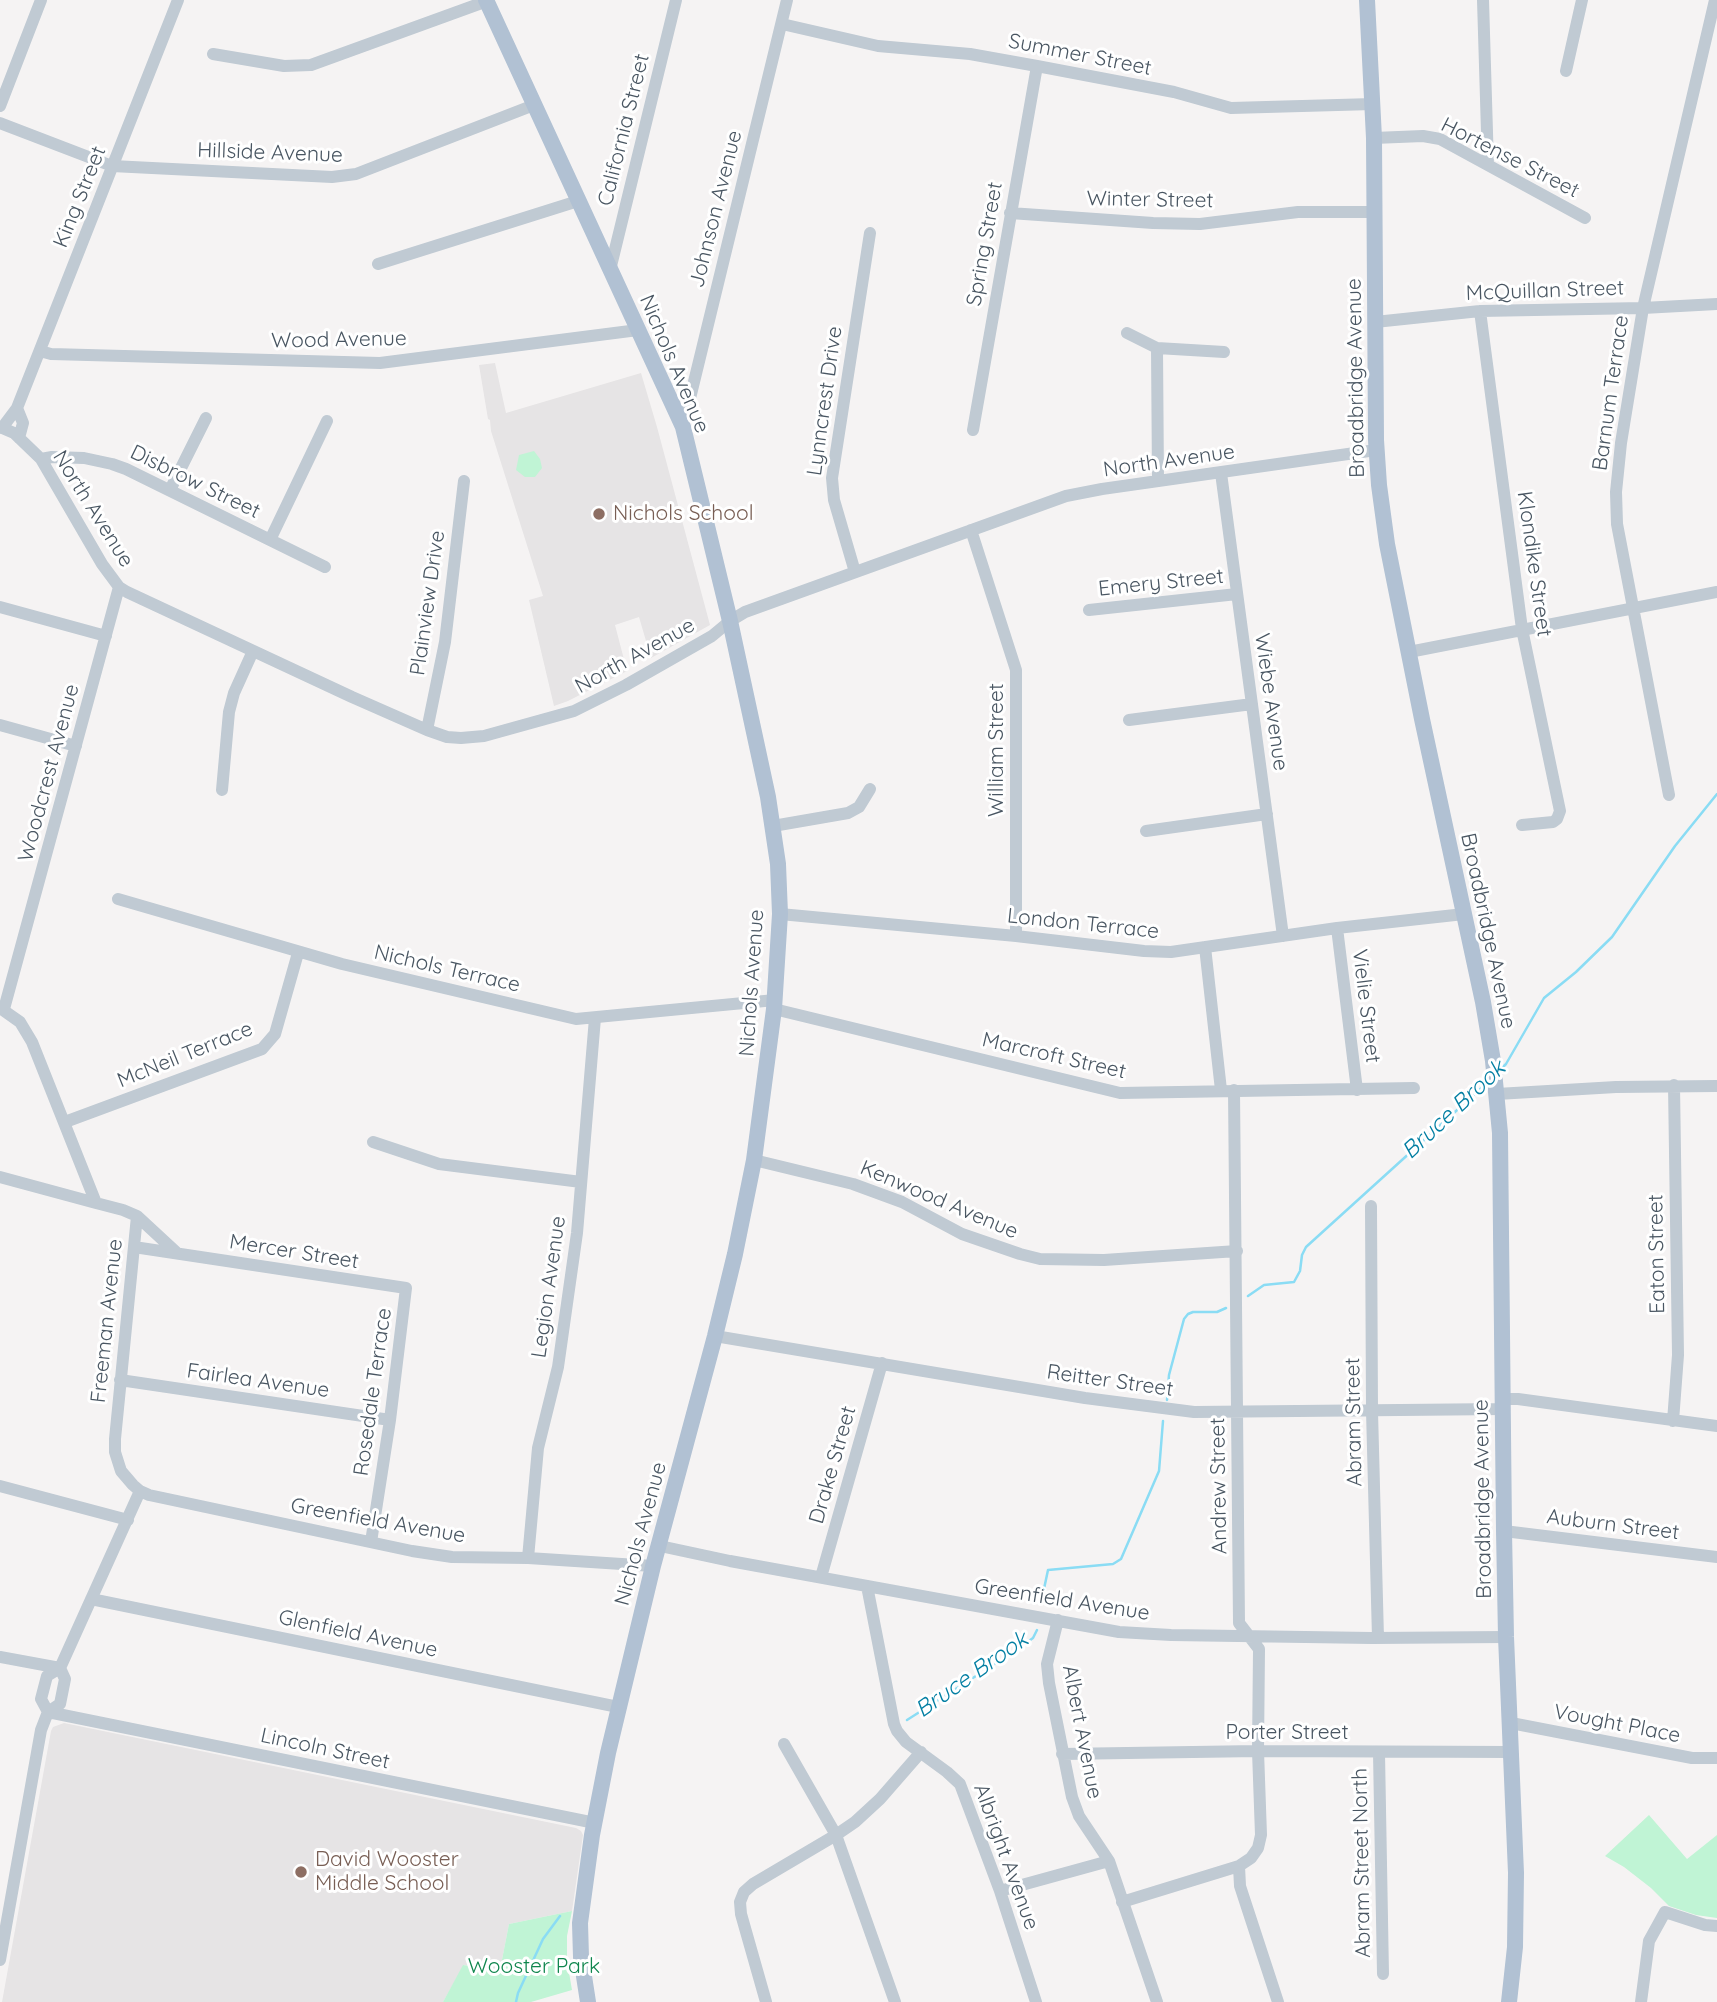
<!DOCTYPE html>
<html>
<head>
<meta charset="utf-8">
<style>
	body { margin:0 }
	canvas { display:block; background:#f5f3f3 }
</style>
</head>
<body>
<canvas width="1717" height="2002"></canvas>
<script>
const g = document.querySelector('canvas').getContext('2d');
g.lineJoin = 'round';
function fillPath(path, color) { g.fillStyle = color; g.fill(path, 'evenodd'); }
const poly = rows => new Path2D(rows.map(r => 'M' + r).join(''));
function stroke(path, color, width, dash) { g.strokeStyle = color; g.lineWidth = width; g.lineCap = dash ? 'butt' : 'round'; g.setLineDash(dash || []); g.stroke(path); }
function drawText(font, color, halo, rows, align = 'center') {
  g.font = font + ' Quicksand,sans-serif'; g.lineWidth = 6; g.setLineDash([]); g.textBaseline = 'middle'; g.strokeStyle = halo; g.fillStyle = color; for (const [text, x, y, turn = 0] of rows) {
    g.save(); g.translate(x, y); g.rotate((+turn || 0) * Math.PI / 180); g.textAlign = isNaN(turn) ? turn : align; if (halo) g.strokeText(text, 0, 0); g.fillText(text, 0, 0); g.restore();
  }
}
const education = poly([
	[495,363,506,413,641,373,657,427,710,625,651,658,639,617,615,625,627,671,568,701,554,706,529,600,543,596,491,431,490,420,488,419,479,365],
	[64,1723,576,1828,581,1831,583,1835,572,1911,509,1924,500,1970,464,1965,443,2002,2,2002,51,1731,53,1727]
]);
const green = poly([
	[534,451,540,459,542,468,535,477,525,477,516,470,519,455],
	[1649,1815,1687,1859,1717,1835,1717,1918,1696,1915,1669,1906,1651,1888,1624,1867,1605,1856],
	[572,1911,567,1936,567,1961,572,1990,531,2002,443,2002,463,1965,500,1970,509,1924]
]);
const stream = poly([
	[1500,1070,1506,1064,1544,998,1576,972,1612,937,1675,846,1717,794],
	[1248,1296,1264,1285,1294,1282,1300,1271,1302,1255,1306,1247,1488,1082],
	[1167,1400,1169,1375,1184,1319,1188,1314,1193,1312,1217,1312,1226,1308],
	[1041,1603,1048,1570,1113,1564,1121,1559,1159,1471,1163,1421],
	[907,1720,1012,1653,1033,1638,1037,1630],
	[516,2002,518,1993,543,1939,560,1916]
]);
const minor = poly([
	[1483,0,1488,165],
	[782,24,878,46,970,54,1037,66,1174,92,1231,108,1373,104],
	[213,54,284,66,311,65,487,1],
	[1566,71,1582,0],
	[0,106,41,0],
	[0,123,112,166,332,177,356,174,534,105],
	[1374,138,1423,136,1440,139,1585,218],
	[1010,213,1153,223,1200,224,1298,212,1373,212],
	[378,264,578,201],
	[610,270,676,0],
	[1480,311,1522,629,1560,811,1557,819,1553,822,1522,825],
	[1375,322,1480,311,1643,308,1717,304],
	[1127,333,1157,348,1224,352],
	[1157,348,1158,481],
	[40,351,51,354,380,363,638,330],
	[17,408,23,423,19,438],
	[0,427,14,433,41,459,102,564,119,587,127,592,352,697,427,730,447,737,461,738,484,736,574,711,626,685,712,636,730,621,745,612,1066,496,1102,489,1376,450],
	[683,427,787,0],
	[2,428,17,408,178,0],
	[973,430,1037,66],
	[41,459,52,457,84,458,112,464,126,469,325,567],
	[1221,473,1283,936],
	[170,490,206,418],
	[971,530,1016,670,1016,936],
	[270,540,327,421],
	[855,572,834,500,832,478,870,233],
	[0,607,106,636],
	[1089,610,1237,594],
	[1409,652,1717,592],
	[1129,720,1252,704],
	[0,725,76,746],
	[427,730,445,642,464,481],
	[222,790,229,712,234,693,253,651],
	[1669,795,1617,524,1616,492,1621,443,1643,308,1715,0],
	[773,826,848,813,859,807,870,789],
	[1146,831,1267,814],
	[118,899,342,964,576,1019,775,1000],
	[780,914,1016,936,1144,951,1171,952,1337,928,1464,914],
	[1337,928,1357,1090],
	[1205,947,1221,1090],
	[0,1008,20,1022,32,1042,96,1203,123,1210,137,1216,115,1439,115,1452,121,1471,133,1485,140,1491,60,1668,47,1676,41,1699,48,1712],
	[4,1009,119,587],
	[774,1009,1120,1093,1414,1088],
	[1497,1094,1616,1087,1717,1086],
	[65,1122,262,1049,275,1034,298,953],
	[373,1142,439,1164,581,1182],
	[754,1160,853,1184,902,1202,962,1234,1020,1254,1040,1259,1104,1260,1237,1251],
	[0,1177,96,1203],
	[1371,1206,1372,1411,1378,1638],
	[137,1216,177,1253],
	[134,1247,406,1288,390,1420,371,1542],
	[715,1336,1085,1398,1194,1412,1503,1409],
	[120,1380,390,1420],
	[1503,1399,1518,1399,1717,1426],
	[1673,1421,1678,1355,1674,1085],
	[0,1486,128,1520],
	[140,1491,149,1495,412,1551,452,1557,528,1558,653,1566],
	[1504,1531,1717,1557],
	[660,1546,730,1561,1119,1632,1171,1635,1372,1638,1506,1637],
	[528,1558,538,1448,558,1367,577,1233,595,1018],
	[821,1577,882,1363],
	[867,1586,894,1724,897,1731,906,1742,947,1772,960,1784,1000,1891,1036,2002],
	[91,1599,618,1707],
	[1058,1620,1047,1664,1049,1683,1072,1797,1079,1816,1109,1861,1157,2002],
	[0,1657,60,1668],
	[48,1712,595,1823],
	[1511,1723,1692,1758,1717,1758],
	[784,1744,836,1835,895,2002],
	[1379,1753,1383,1974],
	[1062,1754,1258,1751,1512,1752],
	[1239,1866,1240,1886,1278,2002],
	[1000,1891,1109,1861],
	[1122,1902,1239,1866,1251,1858,1258,1848,1261,1835,1258,1751,1259,1649,1239,1623,1234,1090],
	[0,1960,41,1730,48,1712,60,1704,65,1679,60,1668],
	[766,2002,741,1914,740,1902,744,1892,753,1884,836,1835,855,1822,880,1799,921,1752],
	[1641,2002,1649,1941,1665,1912,1705,1925,1717,1926]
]);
const major = poly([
	[486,0,683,427,730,621,768,797,778,864,780,914,774,1009,754,1160,735,1254,715,1336,653,1566,608,1753,592,1835,580,1923,581,1957,588,2002],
	[1367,0,1374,138,1376,440,1379,485,1387,544,1422,719,1483,1002,1493,1061,1500,1133,1504,1531,1506,1637,1516,1873,1515,1947,1509,2002]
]);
const markers = [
	[599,514,7,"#8d6e63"],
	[301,1872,7,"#8d6e63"]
];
const streetNames = [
	["Summer Street",1080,55,11],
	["California Street",624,130,-76],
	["Hillside Avenue",270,153,2],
	["Hortense Street",1510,158,27],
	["King Street",80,197,-68],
	["Winter Street",1150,200,1],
	["Johnson Avenue",716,209,-76],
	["Spring Street",985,244,-80],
	["McQuillan Street",1545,291,-2],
	["Wood Avenue",339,340,-1],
	["Nichols Avenue",674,364,67],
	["Broadbridge Avenue",1356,378,-91],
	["Barnum Terrace",1611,393,-82],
	["Lynncrest Drive",825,401,-82],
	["North Avenue",1169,461,-8],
	["Disbrow Street",195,482,26],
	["North Avenue",93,509,58],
	["Klondike Street",1534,564,82],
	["Emery Street",1161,583,-6],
	["Plainview Drive",428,603,-82],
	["North Avenue",635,656,-29],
	["Wiebe Avenue",1271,702,82],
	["William Street",997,750,-90],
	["Woodcrest Avenue",49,773,-75],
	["London Terrace",1083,924,6],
	["Broadbridge Avenue",1488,931,78],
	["Nichols Terrace",447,969,13],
	["Nichols Avenue",752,983,-86],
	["Vielie Street",1366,1006,83],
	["McNeil Terrace",185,1055,-22],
	["Marcroft Street",1054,1056,13],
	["Kenwood Avenue",939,1200,23],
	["Mercer Street",294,1252,9],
	["Eaton Street",1657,1254,-91],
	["Legion Avenue",549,1287,-82],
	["Freeman Avenue",107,1321,-84],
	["Fairlea Avenue",258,1381,8],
	["Reitter Street",1110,1381,8],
	["Rosedale Terrace",373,1392,-82],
	["Abram Street",1354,1422,-91],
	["Drake Street",833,1465,-74],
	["Andrew Street",1219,1486,-91],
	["Broadbridge Avenue",1483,1499,-91],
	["Greenfield Avenue",378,1521,10],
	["Auburn Street",1613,1525,7],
	["Nichols Avenue",641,1534,-75],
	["Greenfield Avenue",1062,1600,9],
	["Glenfield Avenue",358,1634,12],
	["Vought Place",1617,1724,11],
	["Albert Avenue",1082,1732,79],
	["Porter Street",1287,1733],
	["Lincoln Street",325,1749,12],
	["Albright Avenue",1006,1857,70],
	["Abram Street North",1362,1863,-91]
];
const educationNames = [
	["Nichols School",613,514],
	["David Wooster",315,1860],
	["Middle School",315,1884]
];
const parkNames = [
	["Wooster Park",534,1967]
];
const waterNames = [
	["Bruce Brook",1454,1110,-43],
	["Bruce Brook",972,1675,-35]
];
fillPath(education, '#e6e4e5');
fillPath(green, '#c0f4d5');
stroke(stream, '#8adcf4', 2.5);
stroke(minor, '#c0cad3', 12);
stroke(major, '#b1c1d3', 16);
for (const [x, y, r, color] of markers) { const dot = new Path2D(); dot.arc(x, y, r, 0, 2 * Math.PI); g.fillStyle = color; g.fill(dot); stroke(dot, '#fff', 2.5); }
drawText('21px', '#495662', '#fff', streetNames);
drawText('21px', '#785e54', '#fff', educationNames, 'left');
drawText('21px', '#10864e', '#fff', parkNames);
drawText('italic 23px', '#037fa3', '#fff', waterNames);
</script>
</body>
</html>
